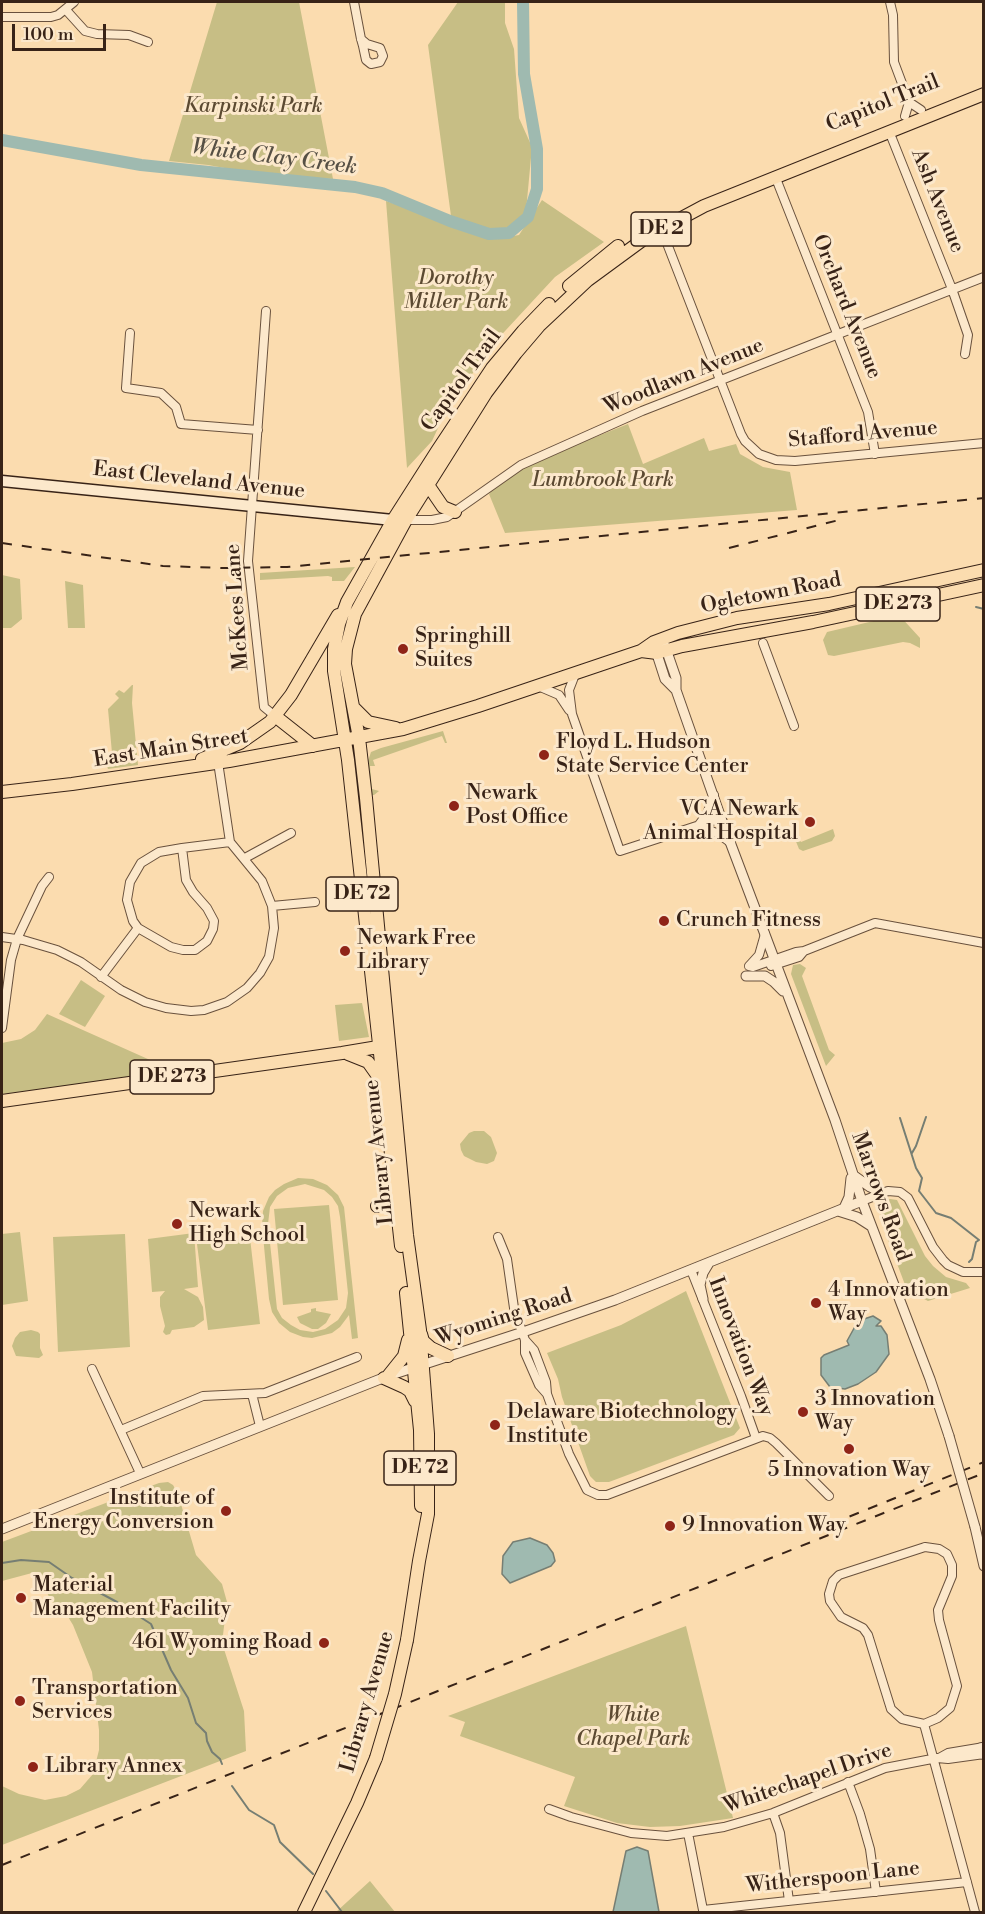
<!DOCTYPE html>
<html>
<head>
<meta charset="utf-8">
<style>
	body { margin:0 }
	#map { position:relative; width:985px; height:1914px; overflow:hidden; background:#fbdcaf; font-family:"Libre Bodoni",serif }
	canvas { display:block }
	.frame { position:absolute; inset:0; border:3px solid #382317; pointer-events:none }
	.scale { position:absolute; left:12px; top:24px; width:94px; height:27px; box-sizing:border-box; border:3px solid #382317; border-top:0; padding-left:8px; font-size:18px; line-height:21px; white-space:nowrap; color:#382317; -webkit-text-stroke:4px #fce8cb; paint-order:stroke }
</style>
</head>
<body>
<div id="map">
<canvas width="985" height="1914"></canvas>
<div class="frame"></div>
<div class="scale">100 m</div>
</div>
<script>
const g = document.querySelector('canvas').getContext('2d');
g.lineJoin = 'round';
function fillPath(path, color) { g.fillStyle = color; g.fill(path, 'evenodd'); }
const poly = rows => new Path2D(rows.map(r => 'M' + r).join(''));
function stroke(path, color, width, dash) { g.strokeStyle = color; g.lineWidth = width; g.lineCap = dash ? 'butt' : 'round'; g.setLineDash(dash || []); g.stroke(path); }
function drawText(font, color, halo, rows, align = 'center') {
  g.font = font + ' "Libre Bodoni",serif'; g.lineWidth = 6; g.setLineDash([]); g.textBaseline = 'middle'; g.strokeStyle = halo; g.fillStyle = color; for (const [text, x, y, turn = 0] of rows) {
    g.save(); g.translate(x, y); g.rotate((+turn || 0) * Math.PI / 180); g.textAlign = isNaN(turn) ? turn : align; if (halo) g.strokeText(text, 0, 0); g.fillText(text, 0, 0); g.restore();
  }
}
const green = poly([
	[217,2,299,2,333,179,258,174,208,165,169,161],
	[458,2,505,2,505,23,514,49,519,118,532,147,526,211,515,226,497,233,451,216,428,45],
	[542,200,604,242,555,277,493,344,445,413,432,441,407,468,386,201,497,239,519,235],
	[628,424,643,464,704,438,709,451,736,444,740,454,763,467,790,472,797,510,505,533,489,494,493,489,511,475,540,459],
	[355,567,344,581,332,581,332,577,328,576,260,580,260,573],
	[2,575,20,579,22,619,11,628,2,628],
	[65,581,83,585,85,628,68,628],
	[899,615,920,638,920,648,910,643,903,642,834,656,828,655,823,640,827,632],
	[132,685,133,685,132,703,138,765,108,769,107,766,113,764,108,709,119,698,115,694,119,690,124,693],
	[443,731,447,743,445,743,442,736,373,760,375,766,370,766,372,789,379,791,374,795,371,795,368,761,371,752,381,748],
	[833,829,835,836,832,841,803,851,799,849,795,839,798,838,801,842],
	[800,964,806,968,802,976,829,1050,835,1055,826,1066,791,974,793,965],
	[81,980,105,996,85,1027,59,1014],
	[362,1003,369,1037,339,1041,335,1005],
	[47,1014,177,1072,2,1094,2,1043,21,1039,35,1030],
	[474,1131,484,1131,491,1137,497,1153,494,1161,487,1164,476,1162,464,1156,461,1150,460,1144,469,1133],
	[298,1178,313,1179,327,1185,338,1195,344,1207,358,1338,352,1339,349,1315,340,1327,332,1333,312,1338,303,1337,290,1332,279,1323,272,1312,269,1299,262,1225,263,1211,269,1197,275,1190,284,1184],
	[305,1184,324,1190,332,1197,338,1206,340,1217,348,1293,346,1308,338,1320,325,1329,313,1332,300,1330,291,1325,282,1318,277,1309,268,1224,270,1207,277,1196,288,1188],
	[890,1199,897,1200,925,1256,933,1266,946,1277,966,1283,970,1288,928,1301,907,1290,881,1221,880,1207,883,1202],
	[329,1205,338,1300,283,1305,274,1209],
	[20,1232,28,1301,2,1305,2,1234],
	[194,1233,198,1287,184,1289,198,1297,203,1307,204,1320,194,1327,172,1330,170,1334,166,1335,163,1332,165,1326,160,1306,160,1297,165,1291,152,1292,148,1239],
	[125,1234,130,1347,58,1352,53,1237],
	[250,1238,260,1324,208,1330,197,1244],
	[686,1291,740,1428,734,1435,609,1482,596,1482,590,1476,562,1397,558,1379,547,1353,621,1325],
	[316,1308,316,1311,331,1314,326,1323,318,1329,312,1329,300,1323,297,1317,311,1312,311,1309],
	[31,1330,38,1332,40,1334,40,1348,43,1355,39,1358,16,1356,12,1346,15,1338,20,1332],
	[168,1482,173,1485,178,1494,196,1555,222,1584,227,1602,222,1643,244,1711,246,1751,2,1845,2,1786,19,1794,45,1800,66,1796,80,1789,93,1774,99,1750,99,1730,92,1672,73,1625,62,1607,52,1602,40,1580,32,1573,2,1581,2,1542,159,1483],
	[686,1626,733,1818,680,1826,650,1827,617,1823,564,1806,575,1777,460,1736,465,1722,448,1716],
	[370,1881,395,1912,336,1912]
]);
const water = poly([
	[873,1316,881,1321,876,1326,881,1326,887,1335,889,1354,876,1372,858,1384,845,1389,830,1387,821,1375,821,1358,824,1355,849,1345,847,1341,858,1321,873,1316],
	[530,1538,547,1545,553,1553,555,1561,551,1566,510,1583,502,1574,503,1556,513,1542,530,1538],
	[637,1847,648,1851,659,1912,613,1912,626,1851,637,1847]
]);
const stream = poly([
	[976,607,984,609],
	[900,1118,916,1168,922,1178,919,1191,936,1213,951,1218,979,1240,976,1242,972,1259,969,1262],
	[912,1153,916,1146,926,1117],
	[2,1563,21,1560,49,1562,72,1578,117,1602,151,1624,171,1670,188,1698,196,1723,206,1733,207,1741,212,1752,220,1759,222,1764],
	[232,1786,249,1810,274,1825,280,1842,313,1874],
	[326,1891,342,1912]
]);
const river = poly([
	[2,140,141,165,355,187,382,193,450,221,489,234,509,233,528,217,537,189,537,149,524,74,523,2]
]);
const minor = poly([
	[354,2,361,39,363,46,366,60,371,64,380,62,383,56,380,48,367,44,361,39],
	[890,2,893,15,894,62,909,102],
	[66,10,85,31,97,34,129,35,148,42],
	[2,17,51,17,58,15,74,2],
	[905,116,909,102,921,110],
	[889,131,952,289,968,335,965,354],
	[775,176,868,412,875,454],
	[661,228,741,434,745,441,759,454,776,460,795,461,984,443],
	[266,311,248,561,264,707,275,716],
	[130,333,126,388,161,393,176,407,181,424,258,430],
	[406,520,432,520,447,517,521,465,642,411,984,277],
	[763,643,794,726],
	[576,672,569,690,572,714,620,851,721,818],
	[538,686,559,695,569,710],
	[714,795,707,814,698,826,719,834,731,843],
	[182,848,159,852,141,863,130,882,127,900,133,921,138,928,171,947,183,950,195,950,207,941,213,929,214,921,207,908,193,892,186,880,182,848,230,842],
	[245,858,291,833],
	[272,906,315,902],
	[2,937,23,940,57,950,81,962,121,990,145,1002,166,1008,191,1011,204,1010,227,1002,247,988,260,973,269,957,274,928,272,906,262,881,230,842,218,762],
	[749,966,753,967,796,952,804,951,875,923,984,943],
	[749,966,759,955,765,934],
	[771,966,799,957,804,951],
	[101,977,138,928],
	[2,1028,11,960,17,939,42,886,49,877],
	[862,1201,888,1191,900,1192,908,1198,933,1247,943,1260,948,1265,963,1272,984,1272],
	[498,1237,507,1259,514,1308,525,1340,525,1353,539,1385,547,1394],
	[691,1270,741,1396,756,1438],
	[525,1340,534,1350,546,1382,547,1394,569,1454,587,1490,598,1495,607,1495,763,1436,770,1438,776,1443,829,1496],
	[92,1369,140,1473],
	[252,1394,260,1426],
	[121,1430,203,1396,265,1393,357,1357],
	[925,1547,939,1549,947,1554,952,1565,952,1576,938,1610,939,1620,957,1686,950,1708,938,1718,924,1724,902,1719,891,1709,868,1635,863,1628,841,1617,830,1601,829,1594,833,1581,839,1575,925,1547],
	[924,1724,975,1912],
	[939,1758,948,1753,984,1747],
	[848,1782,860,1814,870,1849,876,1892],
	[549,1809,571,1817,631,1833,667,1836,724,1827,773,1813,885,1768,937,1758,948,1759,984,1754],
	[773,1813,780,1833,789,1901],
	[688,1833,703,1910,967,1882]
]);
const tertiary = poly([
	[665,646,676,678,676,690,721,818,835,1120,862,1201,930,1379,949,1436],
	[655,648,665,679,676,690],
	[746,976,765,976,774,982,783,991],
	[853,1175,870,1187,883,1193],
	[844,1208,849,1197,851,1178],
	[838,1211,857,1217,871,1226],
	[703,1299,700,1285,703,1273,709,1263],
	[975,1527,984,1566],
	[2,1529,388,1376,523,1332,615,1300,862,1201],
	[980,1748,984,1747],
	[982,1754,984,1754]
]);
const secondary = poly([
	[2,481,393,520]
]);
const primary = poly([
	[569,286,618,246],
	[428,485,443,507,455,512],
	[641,651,657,653,682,646,813,622,984,585],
	[354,708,368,722,396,728],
	[275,716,313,746],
	[202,759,240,743,270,722,291,695,338,615],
	[2,792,72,784,229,761,403,729,478,706,641,651,654,642,678,633,737,618,829,604,984,570],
	[348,1054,368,1062,380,1079],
	[2,1101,342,1053,378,1047,385,1043],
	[377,1206,385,1202,388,1197,388,1185],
	[401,1246,348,760,334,671,334,649,339,624,347,602,393,520,437,451,492,368,523,331,549,304],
	[406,1293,420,1430,421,1506],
	[421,1334,423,1341,431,1348,448,1356],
	[388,1376,404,1356,408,1340],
	[384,1378,404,1387,410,1391,415,1401],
	[407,1640,419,1561,428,1514,428,1434,420,1330,407,1235,366,798,359,738,345,664,346,649,355,614,406,520,486,393,516,353,539,326,588,280,648,236,704,206,984,94],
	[304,1912,357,1803,376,1758]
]);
const rail = poly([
	[2,543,163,566,224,568,287,567,984,498],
	[729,548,839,520],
	[831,1524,984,1462],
	[2,1865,984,1473]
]);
const tertiaryBridge = poly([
	[949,1436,975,1527]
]);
const primaryBridge = poly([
	[376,1758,395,1694,407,1640]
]);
const markers = [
	[403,649,6,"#8f2418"],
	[544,755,6,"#8f2418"],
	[454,806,6,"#8f2418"],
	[810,822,6,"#8f2418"],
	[664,921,6,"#8f2418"],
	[345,951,6,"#8f2418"],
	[177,1224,6,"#8f2418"],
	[816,1303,6,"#8f2418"],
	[803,1412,6,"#8f2418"],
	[495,1425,6,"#8f2418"],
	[849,1449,6,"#8f2418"],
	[226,1511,6,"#8f2418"],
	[670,1526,6,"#8f2418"],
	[21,1598,6,"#8f2418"],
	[324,1643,6,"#8f2418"],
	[20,1701,6,"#8f2418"],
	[33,1767,6,"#8f2418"]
];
const shields = [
	[661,229,60],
	[898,604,84],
	[362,894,72],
	[172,1077,84],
	[420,1468,72]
];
const shieldNames = [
	["DE 2",661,229],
	["DE 273",898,604],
	["DE 72",362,894],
	["DE 273",172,1077],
	["DE 72",420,1468]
];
const streetNames = [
	["Capitol Trail",883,104,-22],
	["Ash Avenue",937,201,68],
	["Orchard Avenue",846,307,68],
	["Woodlawn Avenue",684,377,-22],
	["Capitol Trail",462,381,-54],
	["Stafford Avenue",863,435,-5],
	["East Cleveland Avenue",199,481,6],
	["Ogletown Road",771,594,-11],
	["McKees Lane",238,607,-94],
	["East Main Street",171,749,-9],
	["Library Avenue",380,1152,-96],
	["Marrows Road",880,1197,70],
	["Wyoming Road",504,1318,-18],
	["Innovation Way",740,1347,69],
	["Library Avenue",368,1702,-74],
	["Whitechapel Drive",808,1779,-19],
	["Witherspoon Lane",833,1878,-6]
];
const parkNames = [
	["Karpinski Park",253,107],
	["Dorothy",456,279],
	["Miller Park",456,303],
	["Lumbrook Park",603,481],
	["White",633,1716],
	["Chapel Park",633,1740]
];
const poiNames = [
	["Springhill",415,637],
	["Suites",415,661],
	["Floyd L. Hudson",556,743],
	["State Service Center",556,767],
	["Newark",466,794],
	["Post Office",466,818],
	["VCA Newark",798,810,"right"],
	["Animal Hospital",798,834,"right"],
	["Crunch Fitness",676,921],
	["Newark Free",357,939],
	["Library",357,963],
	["Newark",189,1212],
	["High School",189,1236],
	["4 Innovation",828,1291],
	["Way",828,1315],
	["3 Innovation",815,1400],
	["Way",815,1424],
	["Delaware Biotechnology",507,1413],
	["Institute",507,1437],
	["5 Innovation Way",849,1471,"center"],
	["Institute of",214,1499,"right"],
	["Energy Conversion",214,1523,"right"],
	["9 Innovation Way",682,1526],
	["Material",33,1586],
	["Management Facility",33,1610],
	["461 Wyoming Road",312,1643,"right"],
	["Transportation",32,1689],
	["Services",32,1713],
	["Library Annex",45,1767]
];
const waterNames = [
	["White Clay Creek",274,158,7]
];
fillPath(green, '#c7be85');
fillPath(water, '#9fbab0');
stroke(water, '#767e73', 1.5);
stroke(stream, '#767e73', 2);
stroke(river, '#9fbab0', 12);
stroke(minor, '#69513d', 10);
stroke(tertiary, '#69513d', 11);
stroke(secondary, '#382317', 13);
stroke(primary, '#382317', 14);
stroke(minor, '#fce8cb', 8);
stroke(tertiary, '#fce8cb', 9);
stroke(secondary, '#fce8cb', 10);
stroke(primary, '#fbdcaf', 12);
stroke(rail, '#382317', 2, [10, 10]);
stroke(tertiaryBridge, '#69513d', 11, []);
stroke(primaryBridge, '#382317', 14, []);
stroke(tertiaryBridge, '#fce8cb', 9);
stroke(primaryBridge, '#fbdcaf', 12);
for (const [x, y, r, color] of markers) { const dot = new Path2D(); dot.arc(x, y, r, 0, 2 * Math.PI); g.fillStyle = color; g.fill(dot); stroke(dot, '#fce8cb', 2); }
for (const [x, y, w] of shields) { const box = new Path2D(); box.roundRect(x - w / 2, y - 17, w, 34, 4.5); g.fillStyle = '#fce8cb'; g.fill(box); stroke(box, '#382317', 1.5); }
drawText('bold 20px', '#382317', null, shieldNames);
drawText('21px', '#382317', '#fce8cb', streetNames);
drawText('italic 21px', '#5c4a32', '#fce8cb', parkNames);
drawText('21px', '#382317', '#fce8cb', poiNames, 'left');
drawText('italic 22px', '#575045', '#fce8cb', waterNames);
</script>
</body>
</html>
